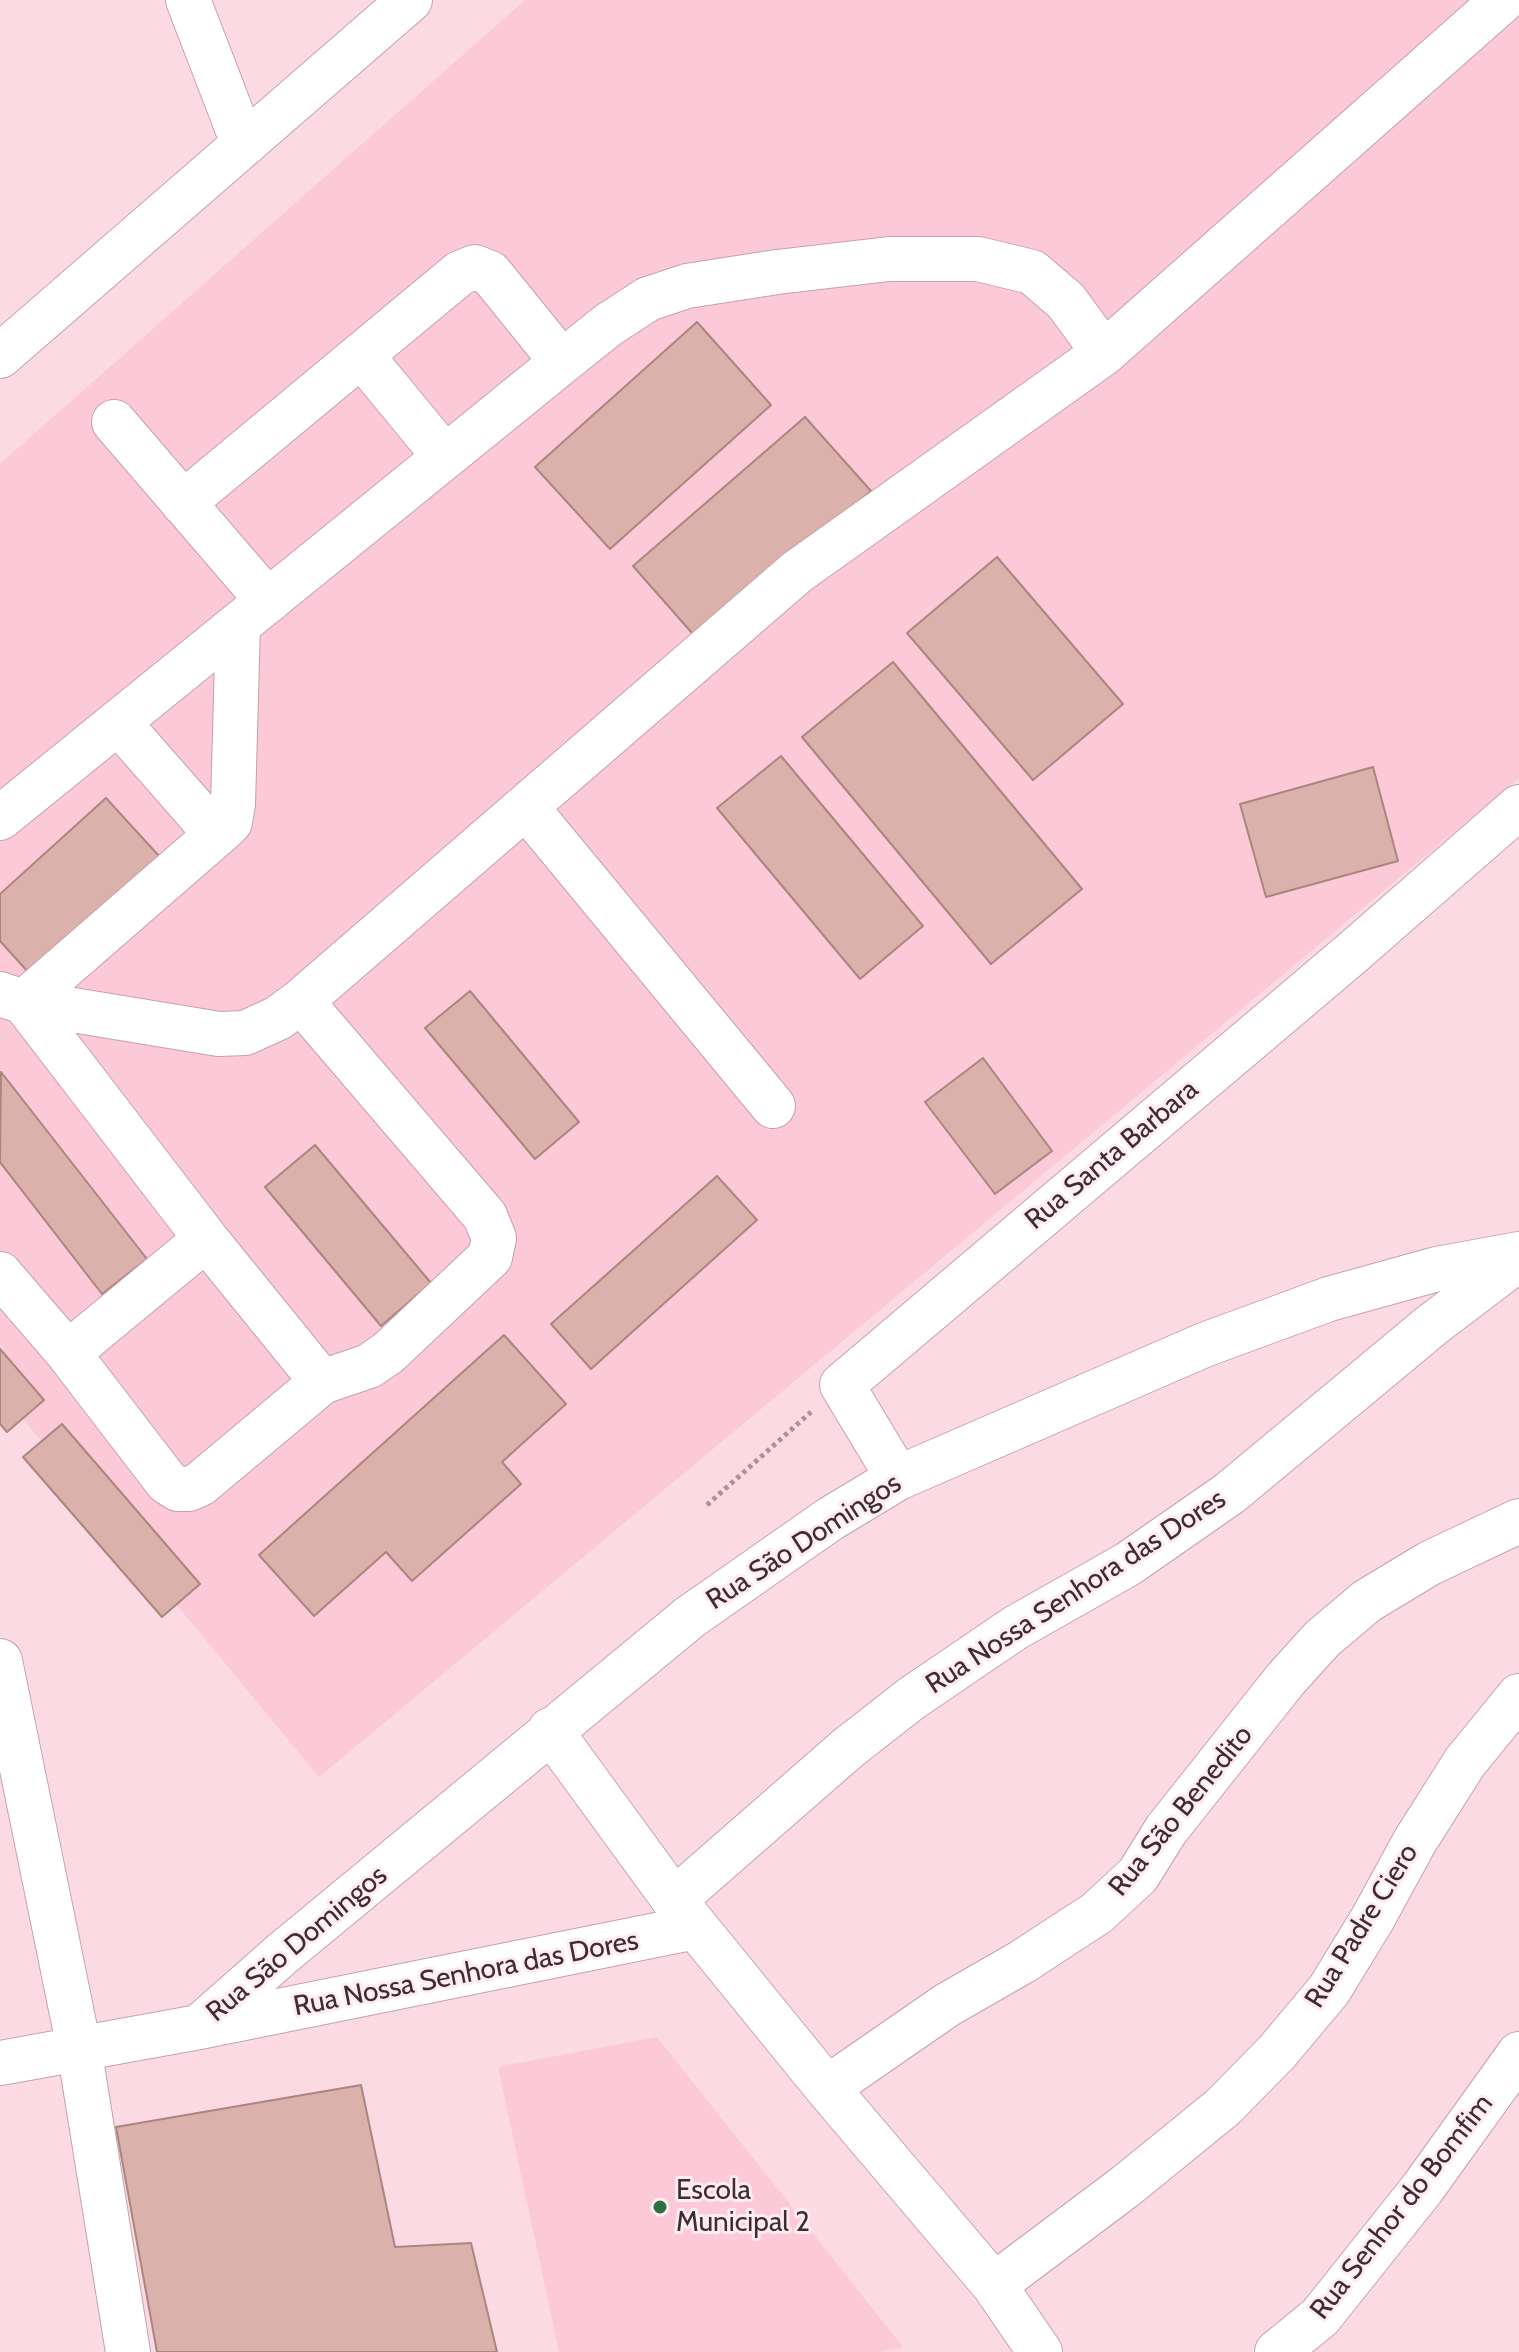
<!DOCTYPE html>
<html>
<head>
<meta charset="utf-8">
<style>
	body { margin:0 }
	canvas { display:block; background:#fcdae3 }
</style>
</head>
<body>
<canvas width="1519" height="2352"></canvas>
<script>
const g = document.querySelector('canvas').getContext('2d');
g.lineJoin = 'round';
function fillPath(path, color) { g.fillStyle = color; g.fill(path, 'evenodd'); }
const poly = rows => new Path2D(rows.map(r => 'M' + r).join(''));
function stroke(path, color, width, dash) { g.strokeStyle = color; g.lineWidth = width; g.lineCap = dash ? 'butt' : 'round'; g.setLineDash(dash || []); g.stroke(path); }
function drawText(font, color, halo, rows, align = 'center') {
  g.font = font + ' Cabin,sans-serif'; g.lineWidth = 6; g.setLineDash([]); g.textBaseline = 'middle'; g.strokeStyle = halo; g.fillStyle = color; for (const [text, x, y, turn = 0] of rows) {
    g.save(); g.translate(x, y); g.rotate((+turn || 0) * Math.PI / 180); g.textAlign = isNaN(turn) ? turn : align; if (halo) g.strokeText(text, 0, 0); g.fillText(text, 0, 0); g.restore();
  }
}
const built = poly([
	[525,0,1519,0,1519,778,319,1777,0,1391,0,464],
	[657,2037,903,2347,878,2352,559,2352,498,2067]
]);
const building = poly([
	[697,322,771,405,610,549,535,467,697,322],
	[805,417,871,491,699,641,633,566,805,417],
	[997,557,1123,704,1033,780,907,633,997,557],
	[893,662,1082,889,991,964,802,737,893,662],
	[781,756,923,926,860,979,717,808,781,756],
	[1373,767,1398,861,1266,897,1240,804,1373,767],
	[106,798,159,856,29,973,0,941,0,894,106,798],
	[470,991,579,1122,535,1159,425,1028,470,991],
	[983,1058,1052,1151,995,1194,925,1102,983,1058],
	[1,1072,147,1259,102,1294,0,1162,1,1072],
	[315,1145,431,1283,381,1326,265,1187,315,1145],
	[717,1176,757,1220,591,1369,551,1324,717,1176],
	[504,1335,566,1404,502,1462,521,1484,412,1581,386,1552,314,1616,259,1555,504,1335],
	[0,1349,44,1400,7,1432,0,1424,0,1349],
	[62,1424,200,1584,162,1617,23,1457,62,1424],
	[361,2085,395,2247,471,2243,497,2352,157,2352,116,2127,361,2085]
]);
const path = poly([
	[707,1505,811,1412]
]);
const minor = poly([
	[188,0,243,143],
	[361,355,445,457],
	[0,356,410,0],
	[114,422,268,601],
	[183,503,460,273,475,267,490,273,562,362],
	[118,722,210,827,223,829,230,822,233,804,238,625],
	[526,807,773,1106],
	[0,818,562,362,608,325,648,299,687,286,777,272,889,259,978,259,1032,272,1066,301,1104,353],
	[223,829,24,1002,206,1239,322,1382],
	[0,994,24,1002,219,1034,245,1033,278,1018,301,1001,797,572,1104,353,1503,0],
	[0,1274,68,1353,167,1482,178,1489,189,1489,200,1484,322,1382,369,1366,388,1353,490,1257,494,1238,485,1216,301,1001],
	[68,1353,206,1239],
	[898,1478,842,1385,1351,954,1519,807],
	[0,1661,79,2048,128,2352],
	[550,1730,674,1900,827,2088,994,2285,1040,2352],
	[674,1900,848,1748,912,1698,1015,1628,1128,1564,1230,1493,1432,1325,1519,1259],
	[199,2027,283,1953,690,1617,830,1519,898,1478,1204,1345,1329,1299,1437,1269,1519,1254],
	[0,2063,199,2027,696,1927],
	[827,2088,947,2005,1022,1962,1097,1913,1138,1875,1166,1830,1285,1680,1322,1639,1367,1601,1430,1563,1519,1521],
	[994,2285,1126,2186,1223,2107,1277,2052,1329,1990,1373,1918,1415,1841,1465,1762,1519,1696],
	[1277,2352,1320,2317,1422,2189,1519,2054]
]);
const markers = [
	[660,2207,8,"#2c723e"]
];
const streetNames = [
	["Rua Santa Barbara",1112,1155,-40],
	["Rua São Domingos",804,1542,-33],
	["Rua Nossa Senhora das Dores",1076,1592,-33],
	["Rua São Benedito",1181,1811,-51],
	["Rua Padre Ciero",1362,1926,-58],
	["Rua São Domingos",297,1944,-40],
	["Rua Nossa Senhora das Dores",466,1974,-11],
	["Rua Senhor do Bomfim",1402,2207,-52]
];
const poiNames = [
	["Escola",676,2191],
	["Municipal 2",676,2223]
];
fillPath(built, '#fbc9d7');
fillPath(building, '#dbb2ab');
stroke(building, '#ab857e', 2);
stroke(minor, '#c7a0ab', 46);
stroke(path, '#ab9198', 5, [4, 4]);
stroke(minor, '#fff', 44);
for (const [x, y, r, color] of markers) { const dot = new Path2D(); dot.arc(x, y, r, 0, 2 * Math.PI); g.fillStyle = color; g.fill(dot); stroke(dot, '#feecf1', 3); }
drawText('28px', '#3d2d32', '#feecf1', streetNames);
drawText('28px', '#3d2d32', '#feecf1', poiNames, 'left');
</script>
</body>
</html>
